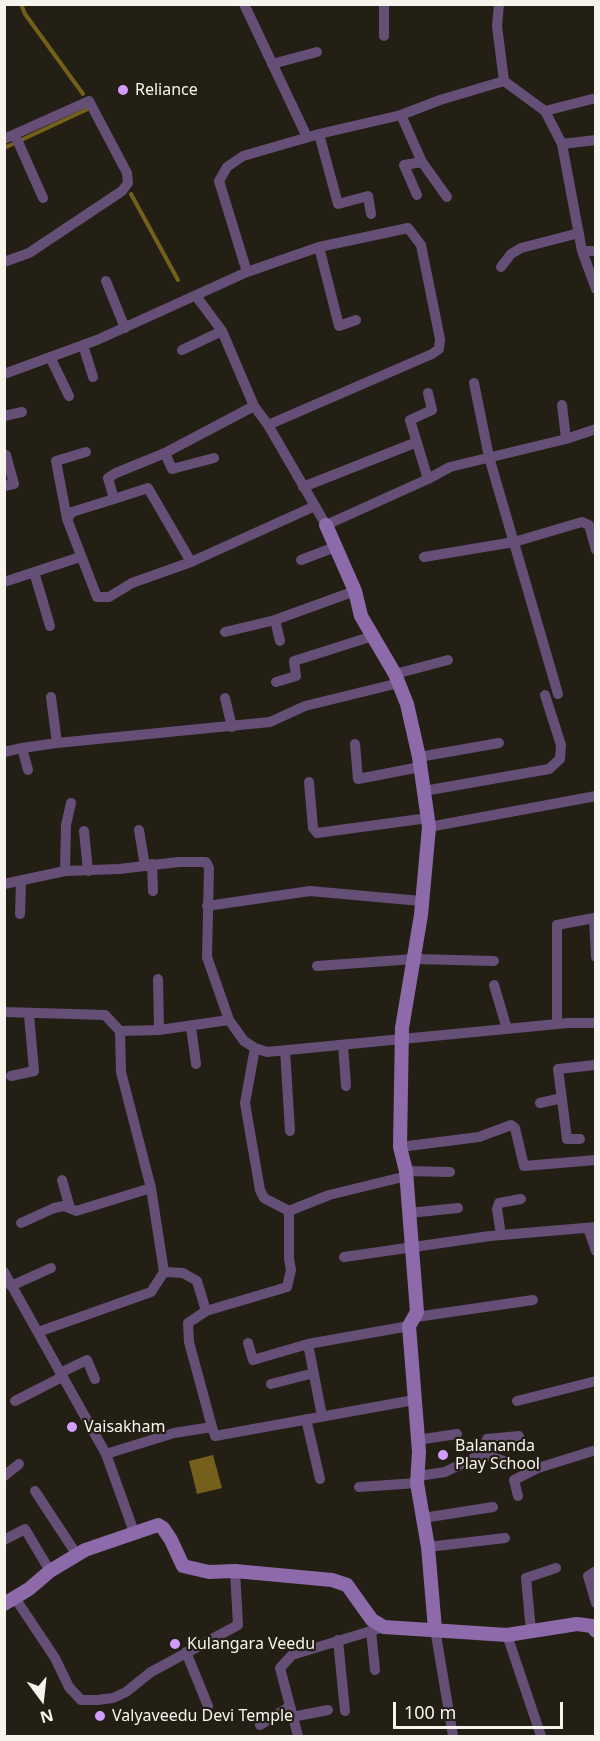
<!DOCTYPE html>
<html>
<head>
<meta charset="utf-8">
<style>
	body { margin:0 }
	#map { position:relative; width:600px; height:1741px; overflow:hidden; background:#231f14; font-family:"Noto Sans",sans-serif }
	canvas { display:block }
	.frame { position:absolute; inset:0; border:6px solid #f7f4ed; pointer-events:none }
	.north { position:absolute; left:12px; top:1669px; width:60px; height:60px; -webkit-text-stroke:4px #231f14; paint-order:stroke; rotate:165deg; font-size:16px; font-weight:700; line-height:24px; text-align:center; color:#f7f4ed }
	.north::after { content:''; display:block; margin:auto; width:21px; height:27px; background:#f7f4ed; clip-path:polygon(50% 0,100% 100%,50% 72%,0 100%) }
	.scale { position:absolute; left:393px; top:1702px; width:170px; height:27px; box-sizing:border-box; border:3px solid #f7f4ed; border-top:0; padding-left:8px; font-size:18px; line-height:21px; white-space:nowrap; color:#f7f4ed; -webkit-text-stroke:4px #231f14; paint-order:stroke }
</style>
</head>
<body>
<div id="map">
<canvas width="600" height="1741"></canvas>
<div class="frame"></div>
<div class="north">N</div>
<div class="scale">100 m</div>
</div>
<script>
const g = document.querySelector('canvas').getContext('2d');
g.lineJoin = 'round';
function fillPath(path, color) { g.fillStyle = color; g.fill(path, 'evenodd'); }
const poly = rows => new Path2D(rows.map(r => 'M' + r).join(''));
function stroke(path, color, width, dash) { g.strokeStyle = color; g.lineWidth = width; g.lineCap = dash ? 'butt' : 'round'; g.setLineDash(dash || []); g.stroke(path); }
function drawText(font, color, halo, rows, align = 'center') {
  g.font = font + ' "Noto Sans",sans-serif'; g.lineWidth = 4.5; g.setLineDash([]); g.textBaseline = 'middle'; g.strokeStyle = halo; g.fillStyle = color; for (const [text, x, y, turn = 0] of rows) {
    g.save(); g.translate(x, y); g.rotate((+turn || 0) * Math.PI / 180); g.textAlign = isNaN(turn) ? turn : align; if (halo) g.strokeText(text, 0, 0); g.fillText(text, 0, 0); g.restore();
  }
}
const water = poly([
	[213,1455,222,1488,197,1494,189,1461]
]);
const stream = poly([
	[21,4,25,14,83,94],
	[4,148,90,108],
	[131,194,178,280]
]);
const street = poly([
	[244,4,307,137],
	[499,4,497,26,504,81,545,111,562,144,582,251,596,289],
	[384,36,384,4],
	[272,64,317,52],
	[545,111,596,98],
	[401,115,422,162,447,197],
	[319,134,338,204,368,196,371,214],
	[15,135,43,198],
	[4,139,89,101,127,173,128,183,122,191,29,253,4,262],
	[562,144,596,140],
	[417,195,404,165,422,162],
	[319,247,339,326,356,320],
	[582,251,596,251],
	[501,267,511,254,521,248,579,233],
	[247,272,319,247,408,228,421,245,440,339,439,349,432,354,268,425],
	[106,281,125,328],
	[196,296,222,331,254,406,268,425,326,525,428,479,450,467,566,439,596,429],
	[83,345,93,377],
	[182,350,222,331],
	[50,357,69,396],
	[4,374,97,340,247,272,219,181,227,167,243,156,319,134,401,115,440,100,504,81],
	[474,383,489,457,558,694],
	[562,405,566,439],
	[254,406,165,453,116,473,108,478,114,499,72,512,67,519,97,597,109,597,132,583,191,562,315,506],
	[4,416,22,412],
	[165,453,172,469,214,458],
	[428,479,410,420,432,410,428,393],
	[4,486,14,484,6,455],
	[303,487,417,442],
	[114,499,148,488,191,562],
	[67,519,56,461,86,452],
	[424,557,514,542,582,522,589,525,596,550],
	[301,560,335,547],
	[34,572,50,626],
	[4,582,80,557],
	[275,620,280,641],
	[225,632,275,620,355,591],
	[395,674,448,660],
	[276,682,296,676,294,661,373,636],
	[225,698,232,727],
	[57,743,270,722,305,706,399,683],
	[355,744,358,779,420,767],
	[22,748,57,743,51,697],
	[4,752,22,748,28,770],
	[419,757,499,743],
	[309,782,313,828,317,833,428,818],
	[424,791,549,769,560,759,561,745,545,695],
	[429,827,596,796],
	[139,830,145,866],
	[84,831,88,871],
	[152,864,153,891],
	[65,871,66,825,71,803],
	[4,884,65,871,119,869,179,862,206,862,209,868,207,957,229,1020],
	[207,906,310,891,421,901],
	[20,914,21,881],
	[317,966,414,959,494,961],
	[158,979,159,1030],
	[494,985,507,1029],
	[4,1012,105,1015,120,1031,159,1030,229,1020,244,1041,255,1048,267,1052,568,1023,596,1023],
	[557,1024,557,925,594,918,596,957],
	[191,1027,196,1064],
	[120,1031,121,1072,151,1188,164,1272],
	[343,1045,346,1086],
	[255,1048,245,1103,260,1190,264,1198,289,1211],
	[285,1050,290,1131],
	[11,1076,34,1071,29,1015],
	[540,1103,562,1098],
	[580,1139,567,1139,558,1069,595,1065],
	[400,1147,479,1137,511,1125,515,1128,524,1166,596,1160],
	[406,1171,450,1172],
	[62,1180,70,1208],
	[409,1213,458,1208],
	[21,1223,54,1208,64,1206,76,1211,151,1188],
	[588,1228,596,1251],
	[501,1235,497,1209,499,1203,521,1199],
	[344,1257,490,1236,596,1227],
	[4,1272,106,1454,134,1532],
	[11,1286,51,1268],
	[416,1317,533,1300],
	[38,1332,151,1292,164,1272,183,1273,197,1281,206,1311],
	[248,1343,253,1360,308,1344],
	[60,1373,87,1360,95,1379],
	[271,1384,314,1373],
	[15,1401,62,1377],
	[517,1401,596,1381],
	[322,1416,308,1344,409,1326],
	[306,1419,320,1479],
	[212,1427,189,1342,188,1323,206,1311,287,1287,291,1270,289,1259,289,1211,329,1195,407,1176],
	[417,1440,457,1434],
	[106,1454,174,1433,212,1427,215,1436,414,1400],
	[482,1454,507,1462],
	[4,1476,19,1464],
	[418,1476,445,1472,482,1454,487,1439,519,1436],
	[359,1487,417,1483],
	[35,1491,77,1555],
	[518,1496,514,1480,538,1468,596,1450],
	[423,1518,493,1507],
	[4,1540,25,1529,50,1571],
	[428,1547,505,1538],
	[596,1571,588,1576,596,1603],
	[15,1598,55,1658,69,1687,81,1700,97,1700,113,1698,126,1692,151,1672,238,1625,235,1571],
	[435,1629,453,1736],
	[371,1631,375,1670],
	[531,1631,526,1578,556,1568],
	[507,1635,541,1736],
	[338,1640,345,1711],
	[186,1652,208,1706],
	[292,1717,328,1710],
	[260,1725,289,1707],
	[298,1736,280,1668,292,1655,384,1627]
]);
const secondary = poly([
	[326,525,355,591,361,616,395,674,407,704,419,757,429,827,421,915,402,1028,400,1147,406,1171,417,1312,409,1326,419,1452,417,1483,428,1547,435,1629],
	[4,1604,29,1589,50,1571,85,1550,158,1525,163,1528,171,1540,183,1566,209,1572,235,1571,332,1580,347,1585,372,1620,384,1627,507,1635,577,1624,592,1626,596,1631]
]);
const markers = [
	[123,90,6,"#d29dfd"],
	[72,1427,6,"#d29dfd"],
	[443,1455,6,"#d29dfd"],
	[175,1644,6,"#d29dfd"],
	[100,1716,6,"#d29dfd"]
];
const poiNames = [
	["Reliance",135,90],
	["Vaisakham",84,1427],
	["Balananda",455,1446],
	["Play School",455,1464],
	["Kulangara Veedu",187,1644],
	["Valyaveedu Devi Temple",112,1716]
];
fillPath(water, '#74601a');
stroke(stream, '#74601a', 4);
stroke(street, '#654f77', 10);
stroke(secondary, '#8d6aa9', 14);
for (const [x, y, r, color] of markers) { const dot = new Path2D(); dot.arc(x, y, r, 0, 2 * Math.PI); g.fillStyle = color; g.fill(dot); stroke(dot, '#231f14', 2); }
drawText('16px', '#f7f4ed', '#231f14', poiNames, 'left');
</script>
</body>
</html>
